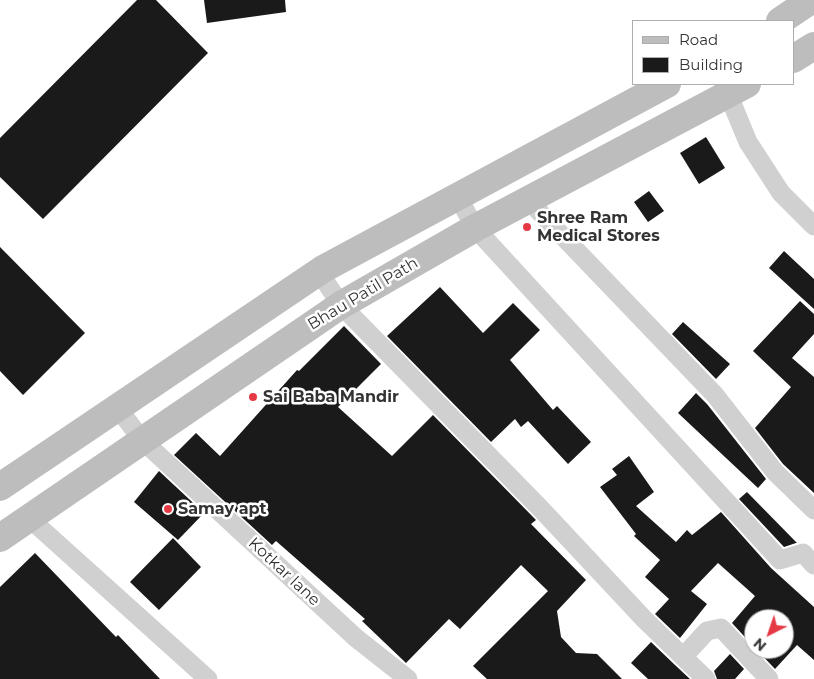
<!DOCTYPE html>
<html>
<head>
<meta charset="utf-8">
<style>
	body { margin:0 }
	#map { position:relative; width:814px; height:679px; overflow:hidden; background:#fff; font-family:Montserrat,sans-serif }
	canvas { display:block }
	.legend { position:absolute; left:632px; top:20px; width:162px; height:65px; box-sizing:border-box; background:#fff; border:1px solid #adadad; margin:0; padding:6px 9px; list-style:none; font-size:15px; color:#333 }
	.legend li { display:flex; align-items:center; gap:10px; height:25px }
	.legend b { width:25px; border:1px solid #adadad }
	.north { position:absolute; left:744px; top:609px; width:50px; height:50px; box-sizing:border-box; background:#fff; border:1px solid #adadad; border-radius:50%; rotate:221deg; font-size:14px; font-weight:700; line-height:20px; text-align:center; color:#333 }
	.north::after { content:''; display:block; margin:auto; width:18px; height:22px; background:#e63946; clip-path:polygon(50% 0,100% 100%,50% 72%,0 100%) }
</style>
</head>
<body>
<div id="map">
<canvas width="814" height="679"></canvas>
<ul class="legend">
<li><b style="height:6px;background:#bdbdbd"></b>Road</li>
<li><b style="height:14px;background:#1a1a1a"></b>Building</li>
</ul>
<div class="north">N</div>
</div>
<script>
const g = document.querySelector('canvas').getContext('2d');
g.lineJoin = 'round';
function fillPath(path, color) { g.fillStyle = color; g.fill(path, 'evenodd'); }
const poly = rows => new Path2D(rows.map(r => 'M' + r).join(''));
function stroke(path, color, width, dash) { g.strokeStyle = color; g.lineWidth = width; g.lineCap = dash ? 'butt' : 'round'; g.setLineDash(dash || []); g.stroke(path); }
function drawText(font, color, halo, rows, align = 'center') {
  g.font = font + ' Montserrat,sans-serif'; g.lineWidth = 5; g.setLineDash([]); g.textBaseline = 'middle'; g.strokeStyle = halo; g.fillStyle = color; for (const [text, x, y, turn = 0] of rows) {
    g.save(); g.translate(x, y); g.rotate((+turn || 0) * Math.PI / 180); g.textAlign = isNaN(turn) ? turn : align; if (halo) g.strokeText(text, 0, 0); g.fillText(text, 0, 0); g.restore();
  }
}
const building = poly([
	[137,0,156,0,208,53,43,219,0,177,0,138],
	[204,0,285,0,286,12,207,23],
	[706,137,725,168,699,184,680,153],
	[649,191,664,211,648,222,634,202],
	[0,247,85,333,23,395,0,371],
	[784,251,814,279,814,309,769,268],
	[440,287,483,333,513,303,540,330,510,360,553,410,557,406,591,442,568,464,528,421,521,427,515,419,491,442,387,336],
	[800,301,814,314,814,334,792,358,814,377,814,493,783,464,755,428,791,387,753,351],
	[683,322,730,364,716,379,672,334],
	[344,326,381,364,338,407,392,456,433,415,536,520,531,524,586,580,557,611,561,637,576,653,597,654,622,679,487,679,473,666,548,591,521,565,460,629,449,619,406,663,362,621,365,619,276,541,272,545,174,455,196,433,220,456,297,370,299,371],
	[696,393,707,404,766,479,758,488,678,413],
	[629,456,654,492,636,506,676,542,687,530,692,535,721,512,771,568,814,607,814,660,797,645,775,669,756,649,784,649,784,619,754,619,754,647,732,623,755,596,718,563,691,591,707,604,680,638,655,614,669,599,645,577,660,560,634,536,636,534,600,487,617,475,612,469],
	[159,471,204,513,178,540,134,502],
	[747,492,797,543,796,543,784,547,739,499],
	[173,538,201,567,159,610,130,582],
	[35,553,116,637,118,635,160,679,0,679,0,587],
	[651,642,675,665,690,679,648,679,631,663],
	[730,654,744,669,735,679,717,679,714,671]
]);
const minor = poly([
	[724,84,748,142,781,193,814,226],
	[458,197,475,228,780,560,803,553,814,565],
	[528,200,715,395,775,472,814,510],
	[319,272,341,305,541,509,645,620,706,679],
	[117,407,142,440,356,638,408,679],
	[29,518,208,679],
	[683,657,707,631,721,628,769,679]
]);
const secondary = poly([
	[780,21,811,0],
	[793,59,814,46],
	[0,487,323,269,667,84],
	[0,538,341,305,475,228,747,84]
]);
const markers = [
	[527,227,5,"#e63946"],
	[253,397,5,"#e63946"],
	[168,509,5,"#e63946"]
];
const poiNames = [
	["Shree Ram",537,218],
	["Medical Stores",537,236],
	["Sai Baba Mandir",263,397],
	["Samay apt",178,509]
];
const streetNames = [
	["Bhau Patil Path",363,294,-31],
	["Kotkar lane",284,572,43]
];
fillPath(building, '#1a1a1a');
stroke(minor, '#d0d0d0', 19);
stroke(secondary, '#bdbdbd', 28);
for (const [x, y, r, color] of markers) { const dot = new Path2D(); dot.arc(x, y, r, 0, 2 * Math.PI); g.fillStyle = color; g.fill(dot); stroke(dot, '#fff', 2); }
drawText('bold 16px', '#333', '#fff', poiNames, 'left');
drawText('16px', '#333', '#fff', streetNames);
</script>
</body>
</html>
